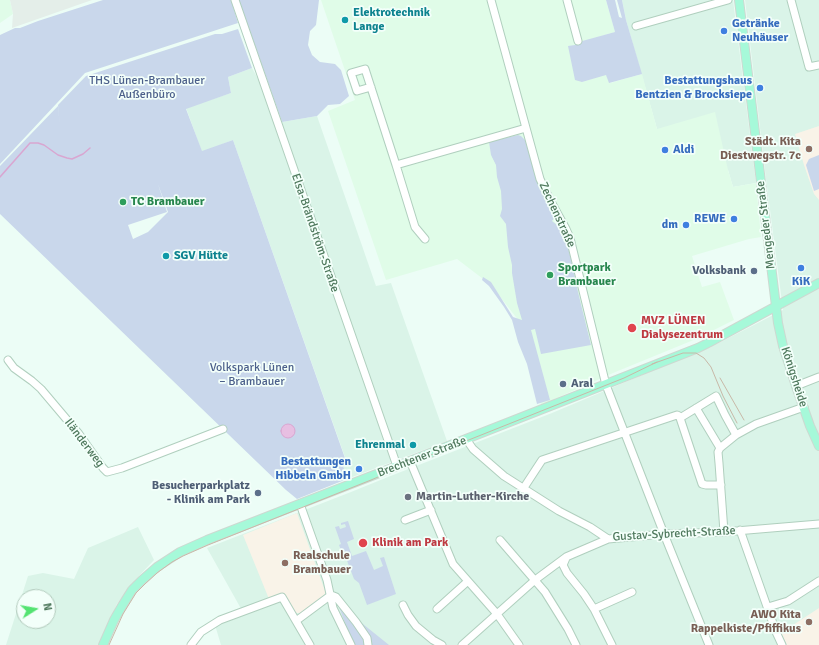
<!DOCTYPE html>
<html>
<head>
<meta charset="utf-8">
<style>
	body { margin:0 }
	#map { position:relative; width:819px; height:645px; overflow:hidden; background:#ecfdf6; font-family:Signika,sans-serif }
	canvas { display:block }
	.north { position:absolute; left:16px; top:589px; width:40px; height:40px; box-sizing:border-box; background:#f3fffa; border:1px solid #b1c9bb; border-radius:50%; rotate:79deg; font-size:11px; font-weight:700; line-height:16px; text-align:center; color:#4e785c }
	.north::after { content:''; display:block; margin:auto; width:14px; height:18px; background:#54e372; clip-path:polygon(50% 0,100% 100%,50% 72%,0 100%) }
</style>
</head>
<body>
<div id="map">
<canvas width="819" height="645"></canvas>
<div class="north">N</div>
</div>
<script>
const g = document.querySelector('canvas').getContext('2d');
g.lineJoin = 'round';
function fillPath(path, color) { g.fillStyle = color; g.fill(path, 'evenodd'); }
const poly = rows => new Path2D(rows.map(r => 'M' + r).join(''));
function stroke(path, color, width, dash) { g.strokeStyle = color; g.lineWidth = width; g.lineCap = dash ? 'butt' : 'round'; g.setLineDash(dash || []); g.stroke(path); }
function drawText(font, color, halo, rows, align = 'center') {
  g.font = font + ' Signika,sans-serif'; g.lineWidth = 3.5; g.setLineDash([]); g.textBaseline = 'middle'; g.strokeStyle = halo; g.fillStyle = color; for (const [text, x, y, turn = 0] of rows) {
    g.save(); g.translate(x, y); g.rotate((+turn || 0) * Math.PI / 180); g.textAlign = isNaN(turn) ? turn : align; if (halo) g.strokeText(text, 0, 0); g.fillText(text, 0, 0); g.restore();
  }
}
const residential = poly([
	[622,0,733,0,756,183,733,187,728,170,657,129,626,20],
	[745,0,819,0,819,645,221,645,215,625,244,614,207,548,351,492,388,477,552,413,687,356,711,347,783,310,766,179],
	[252,68,282,122,317,116,376,286,391,283,447,441,347,479,342,462,346,460,233,140,202,152,186,108,231,93,228,77],
	[138,527,154,560,136,579,117,604,99,645,6,645,28,576,43,573,74,579,88,548],
	[24,597,48,597,48,621,24,621]
]);
const commercial = poly([
	[0,0,10,0,13,14,0,23],
	[321,0,606,0,615,32,575,44,582,82,606,74,610,83,642,74,657,129,715,112,728,170,733,187,756,183,761,237,749,239,692,256,702,287,720,282,734,320,696,339,613,373,541,405,519,321,491,285,457,259,386,280,328,111,355,100]
]);
const industrial = poly([
	[10,0,92,0,12,28,13,14]
]);
const education = poly([
	[819,126,819,200,814,194,804,165,795,134],
	[297,513,325,591,325,594,323,596,301,613,297,613,293,611,283,594,269,599,243,535],
	[819,608,819,645,787,645,781,633]
]);
const green = poly([
	[103,0,231,0,238,23,85,73,0,164,0,35,15,28,20,28,38,21],
	[239,0,319,0,316,25,310,31,308,45,312,55,320,62,335,64,341,70,349,96,340,104,328,105,317,116,282,122],
	[606,0,615,0,619,17,622,18,617,0,622,0,626,20,642,74,609,83,606,75,582,82,575,80,568,46,575,45,575,43,615,32],
	[238,29,252,68,228,77,231,93,186,109,202,151,233,140,346,461,342,462,347,479,297,499,286,490,0,214,0,166,58,106,60,127,58,105,86,76,215,34,222,34],
	[158,184,168,212,148,232,133,239,128,225,167,212],
	[518,135,521,136,525,140,538,185,555,217,552,221,563,230,571,259,578,292,591,345,541,354,535,329,531,330,550,400,537,404,527,364,518,342,512,320,504,307,489,286,482,280,483,277,491,282,513,317,522,320,517,303,512,273,512,265,508,247,506,224,500,216,502,209,501,191,497,177,496,165,491,155,489,142],
	[819,155,819,189,814,191,806,165,809,159],
	[348,521,354,539,347,542,352,556,366,551,374,570,383,566,380,558,384,557,396,594,367,605,359,583,354,579,343,550,341,550,339,545,341,544,335,527,339,526,340,529,346,527,345,524,341,525,341,523],
	[338,604,389,645,353,645]
]);
const water = poly([
	'281 431a7 7 0 1 1 14 0a7 7 0 1 1-14 0Z'
]);
const stream = poly([
	[0,177,30,143,38,143,44,145,58,155,67,158,72,159,83,154,90,148]
]);
const minor = poly([
	[235,0,397,466],
	[491,0,540,179,550,200,566,229,570,238,606,385,664,534,709,645],
	[567,0,578,41],
	[791,0,809,67,819,65],
	[636,26,728,0],
	[371,87,357,91,351,73,365,69,396,165,526,128],
	[396,165,415,227,425,239],
	[8,360,14,368,32,381,41,389,79,434,103,468,107,472,122,468,223,429],
	[796,386,819,377],
	[696,408,720,448],
	[680,418,702,484,706,485,721,485],
	[466,439,473,449,504,476,559,511,590,527,608,539,664,534,724,532,819,524],
	[410,461,453,564,497,614,519,645],
	[523,489,542,460,677,415,679,416,680,418,716,396,725,415,736,435],
	[300,504,327,580,333,608,351,645],
	[405,520,431,510],
	[740,530,776,632,782,645],
	[724,532,719,463,718,452,720,448,736,435,756,424,804,407],
	[500,540,545,592,568,629,576,645],
	[566,558,563,565,567,573,584,594,594,609,612,645],
	[331,595,336,597,356,622,367,638,368,645],
	[403,605,408,615,416,626,433,640,442,645],
	[768,607,788,601,819,581],
	[437,609,468,581],
	[594,609,632,592],
	[191,645,201,632,220,620,282,597,296,621],
	[310,645,296,621,331,595],
	[462,645,535,580,566,557,608,539]
]);
const major = poly([
	[739,0,778,323,783,346,796,386,810,426,819,446],
	[103,645,114,620,122,606,132,590,142,580,157,567,180,552,207,540,410,461,698,348,710,342,819,283]
]);
const tram = poly([
	[652,364,683,353,696,353,704,358,711,367,723,396,737,423],
	[720,378,744,420],
	[109,645,123,614,136,593,145,584,157,573,172,562,183,556,208,545,371,480,411,463,624,378,657,362]
]);
const markers = [
	[345,20,4,"#0f9aa8"],
	[724,31,4,"#3f7fe0"],
	[760,88,4,"#3f7fe0"],
	[809,149,4,"#8d6e63"],
	[665,150,4,"#3f7fe0"],
	[123,202,4,"#2e9e5b"],
	[734,219,4,"#3f7fe0"],
	[686,225,4,"#3f7fe0"],
	[166,256,4,"#0f9aa8"],
	[801,268,4,"#3f7fe0"],
	[754,271,4,"#5c6f8a"],
	[550,275,4,"#2e9e5b"],
	[632,328,5,"#e0444e"],
	[563,384,4,"#5c6f8a"],
	[413,445,4,"#0f9aa8"],
	[359,469,4,"#3f7fe0"],
	[258,493,4,"#5c6f8a"],
	[408,497,4,"#6b7280"],
	[363,543,5,"#e0444e"],
	[285,563,4,"#8d6e63"],
	[809,622,4,"#8d6e63"]
];
const cultureNames = [
	["Elektrotechnik",353,13],
	["Lange",353,27],
	["SGV Hütte",174,256],
	["Ehrenmal",405,445,"right"]
];
const shopNames = [
	["Getränke",732,24,"left"],
	["Neuhäuser",732,38,"left"],
	["Bestattungshaus",752,81],
	["Bentzien & Brocksiepe",752,95],
	["Aldi",673,150,"left"],
	["REWE",726,219],
	["dm",678,225],
	["KiK",801,282,"center"],
	["Bestattungen",351,462],
	["Hibbeln GmbH",351,476]
];
const parkNames = [
	["THS Lünen-Brambauer",147,81],
	["Außenbüro",147,95],
	["Volkspark Lünen",252,368],
	["– Brambauer",252,382]
];
const educationNames = [
	["Städt. Kita",801,142],
	["Diestwegstr. 7c",801,156],
	["Realschule",293,556,"left"],
	["Brambauer",293,570,"left"],
	["AWO Kita",801,615],
	["Rappelkiste/Pfiffikus",801,629]
];
const leisureNames = [
	["TC Brambauer",131,202],
	["Sportpark",558,268],
	["Brambauer",558,282]
];
const streetNames = [
	["Zechenstraße",557,215,65],
	["Mengeder Straße",766,225,-97],
	["Elsa-Brändström-Straße",315,233,71],
	["Königsheide",794,377,72],
	["Iländerweg",84,443,53],
	["Brechtener Straße",422,457,-21],
	["Gustav-Sybrecht-Straße",674,534,-3]
];
const serviceNames = [
	["Volksbank",746,271],
	["Aral",571,384,"left"],
	["Besucherparkplatz",250,486],
	["- Klinik am Park",250,500]
];
const healthNames = [
	["MVZ LÜNEN",641,321],
	["Dialysezentrum",641,335],
	["Klinik am Park",372,543]
];
const worshipNames = [
	["Martin-Luther-Kirche",416,497]
];
fillPath(residential, '#daf4e8');
fillPath(commercial, '#e0fce8');
fillPath(industrial, '#e4eee9');
fillPath(education, '#f9f3e8');
fillPath(green, '#c9d7eb');
fillPath(water, '#e7bfe2');
stroke(water, '#d9a6d1', 1);
stroke(stream, '#d9a6d1', 1.5);
stroke(minor, '#b0cfbe', 9);
stroke(major, '#cdd9d1', 10);
stroke(minor, '#fff', 7);
stroke(major, '#a6f9d9', 8);
stroke(tram, '#c8b9a8', 1);
for (const [x, y, r, color] of markers) { const dot = new Path2D(); dot.arc(x, y, r, 0, 2 * Math.PI); g.fillStyle = color; g.fill(dot); stroke(dot, '#f3fffa', 1.5); }
drawText('bold 12px', '#0d838f', '#f3fffa', cultureNames, 'left');
drawText('bold 12px', '#366cbe', '#f3fffa', shopNames, 'right');
drawText('12px', '#4b5f8a', '#f3fffa', parkNames);
drawText('bold 12px', '#785e54', '#f3fffa', educationNames, 'right');
drawText('bold 12px', '#27864d', '#f3fffa', leisureNames, 'left');
drawText('12px', '#4e785c', '#f3fffa', streetNames);
drawText('bold 12px', '#4e5e75', '#f3fffa', serviceNames, 'right');
drawText('bold 12px', '#be3a42', '#f3fffa', healthNames, 'left');
drawText('bold 12px', '#5b616d', '#f3fffa', worshipNames, 'left');
</script>
</body>
</html>
